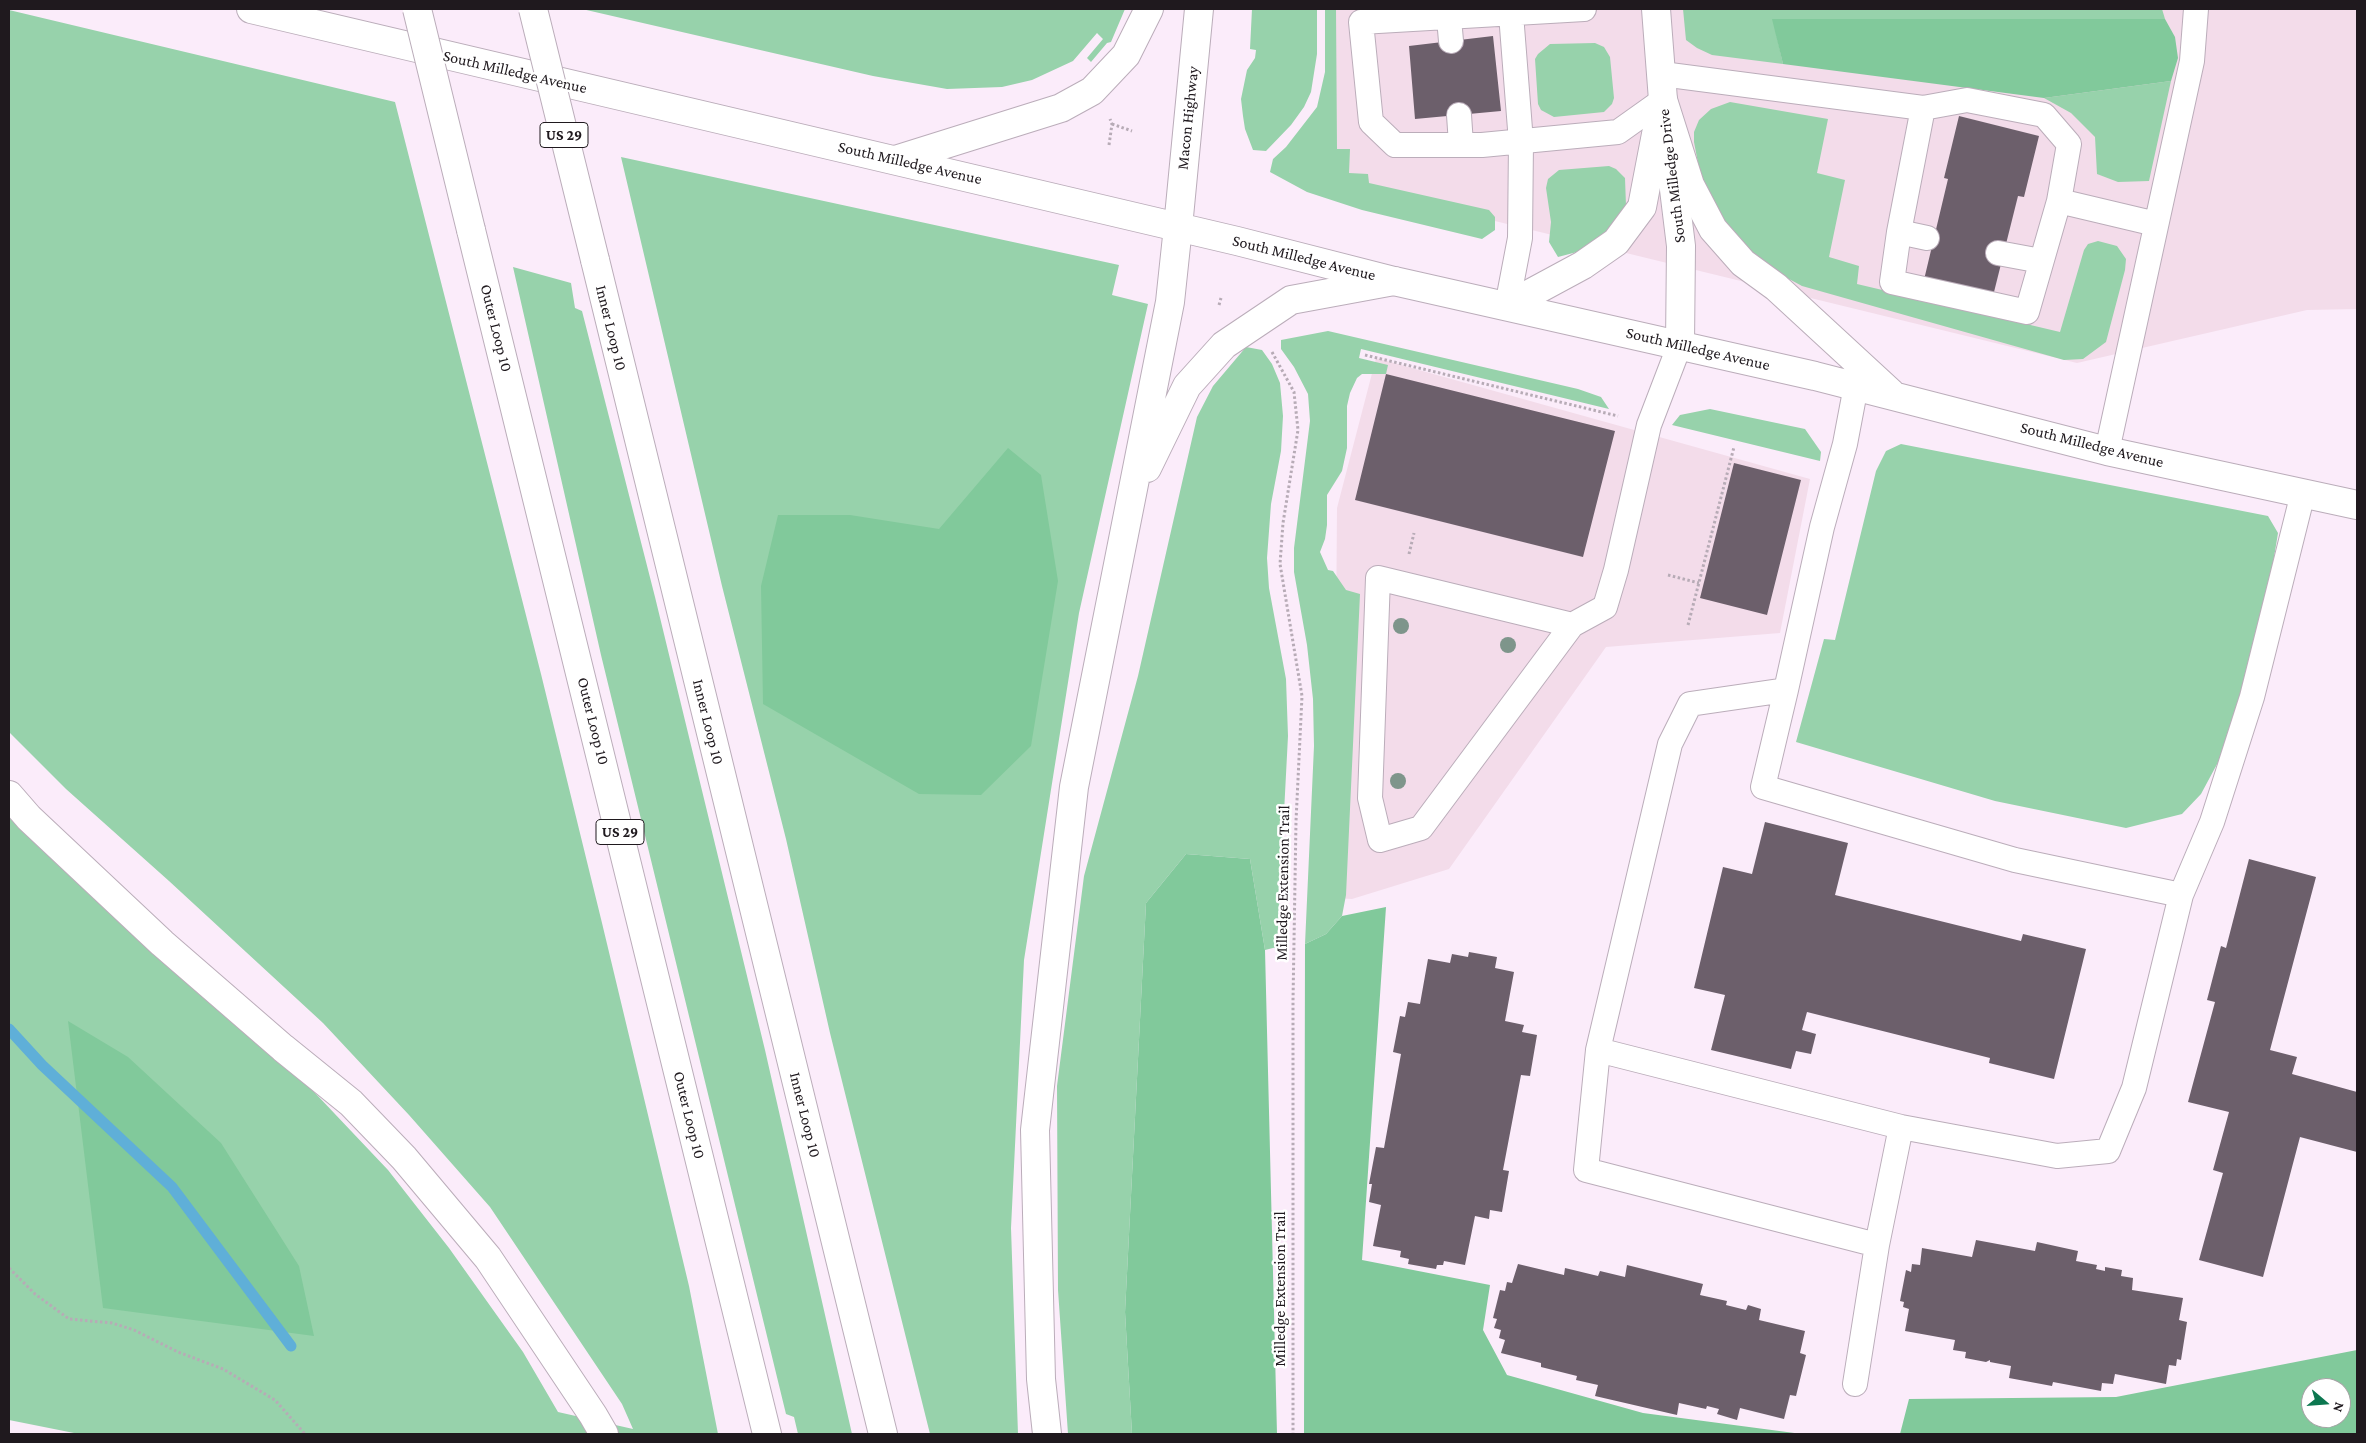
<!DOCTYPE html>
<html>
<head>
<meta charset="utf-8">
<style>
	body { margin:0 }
	#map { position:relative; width:2366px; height:1443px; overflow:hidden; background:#fbecfa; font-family:"Crimson Pro",serif }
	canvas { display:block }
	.frame { position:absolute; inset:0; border:10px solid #1f191e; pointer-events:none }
	.north { position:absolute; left:2301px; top:1378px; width:50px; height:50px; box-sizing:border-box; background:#fff; border:1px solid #a5a3a5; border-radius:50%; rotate:108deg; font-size:14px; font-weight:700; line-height:20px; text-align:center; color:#1f191e }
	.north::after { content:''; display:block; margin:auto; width:18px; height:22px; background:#0c7750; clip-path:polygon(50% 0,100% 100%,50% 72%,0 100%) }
</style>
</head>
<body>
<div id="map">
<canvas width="2366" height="1443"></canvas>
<div class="frame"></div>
<div class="north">N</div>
</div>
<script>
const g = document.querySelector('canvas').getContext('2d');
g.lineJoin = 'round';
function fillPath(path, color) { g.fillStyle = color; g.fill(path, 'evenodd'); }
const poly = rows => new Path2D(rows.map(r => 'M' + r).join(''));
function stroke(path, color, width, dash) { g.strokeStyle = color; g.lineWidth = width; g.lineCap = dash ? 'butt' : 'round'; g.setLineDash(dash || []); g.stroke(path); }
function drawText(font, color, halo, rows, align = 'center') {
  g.font = font + ' "Crimson Pro",serif'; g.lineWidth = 5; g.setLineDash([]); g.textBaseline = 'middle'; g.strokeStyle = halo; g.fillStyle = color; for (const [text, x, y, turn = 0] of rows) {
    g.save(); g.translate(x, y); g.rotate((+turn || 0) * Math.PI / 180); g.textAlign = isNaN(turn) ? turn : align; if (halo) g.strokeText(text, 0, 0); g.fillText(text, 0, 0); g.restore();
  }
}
const commercial = poly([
	[1334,9,2357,9,2357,309,2307,310,2077,363,1458,212,1344,178,1334,149],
	[1376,358,1810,479,1780,633,1606,647,1449,869,1352,899,1334,898,1337,508]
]);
const green = poly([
	[582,9,1125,9,1111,42,1107,43,1091,62,1087,58,1103,39,1097,33,1073,61,1032,80,1002,87,947,89,873,76],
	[1252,9,1317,9,1317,54,1311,92,1304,107,1291,125,1266,151,1253,150,1245,129,1243,116,1241,99,1247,70,1255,58,1256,50,1250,49],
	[1325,9,1336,9,1337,149,1350,149,1349,173,1368,174,1369,183,1489,210,1495,217,1495,230,1482,239,1362,210,1307,192,1270,172,1273,159,1286,147,1317,107,1325,72],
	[1683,9,2162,9,2165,19,1773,19,1783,64,1712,55,1697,48,1686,40],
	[9,10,395,102,541,674,602,923,689,1286,718,1434,79,1434,9,1420,9,812,281,1057,388,1170,449,1248,523,1352,558,1412,633,1429,622,1404,490,1207,409,1115,323,1023,169,881,66,789,9,732],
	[1595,43,1604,47,1610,57,1614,98,1612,104,1604,112,1554,117,1541,110,1538,104,1535,59,1538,54,1550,44],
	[2171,81,2149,181,2118,182,2097,174,2095,137,2071,113,2044,98],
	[1730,102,1828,119,1817,173,1845,180,1829,257,1859,266,1857,284,2060,332,2084,250,2088,244,2098,241,2117,246,2126,259,2125,270,2106,342,2083,359,2064,360,1802,286,1767,267,1744,246,1722,222,1704,183,1698,163,1694,142,1694,132,1699,120,1711,109],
	[621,157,1119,265,1112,295,1148,304,1079,613,1024,960,1011,1228,1018,1434,930,1434,830,1033,786,839,722,586],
	[1609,166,1616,169,1625,178,1626,206,1614,226,1593,244,1577,252,1558,257,1549,242,1551,222,1546,188,1548,179,1559,170],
	[513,267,571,283,575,308,582,311,655,597,765,1050,852,1434,798,1434,794,1417,786,1414,601,655],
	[1328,331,1578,389,1601,397,1609,409,1361,349,1359,358,1388,365,1386,374,1362,374,1357,378,1350,393,1347,406,1347,448,1342,471,1327,495,1327,525,1325,539,1320,552,1328,570,1333,571,1346,590,1360,594,1346,895,1342,916,1326,934,1305,944,1314,746,1313,699,1307,645,1294,572,1294,548,1310,421,1308,394,1294,367,1281,349,1281,340],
	[1246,347,1262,350,1272,364,1280,383,1283,416,1281,451,1271,504,1267,558,1269,588,1286,679,1288,736,1277,947,1265,950,1250,859,1186,854,1146,903,1125,1312,1132,1434,1068,1434,1058,1290,1057,1086,1084,876,1138,676,1197,417,1213,386],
	[1710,409,1805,429,1821,452,1820,461,1672,425,1680,415],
	[1901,444,2268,516,2278,533,2266,606,2230,740,2201,794,2182,814,2126,828,1995,801,1796,742,1824,639,1835,640,1876,471,1886,451]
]);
const forest = poly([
	[1772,19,2165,19,2175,37,2178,58,2171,81,2044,98,1783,64],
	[1008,448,1041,475,1058,581,1031,746,981,795,919,794,763,704,761,586,778,515,850,515,939,529],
	[1186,854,1250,859,1265,950,1277,1434,1132,1434,1125,1312,1146,903],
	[1386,907,1362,1260,1490,1285,1483,1330,1507,1375,1643,1413,1802,1434,1304,1434,1305,944,1326,934,1342,916],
	[68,1021,128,1057,221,1143,299,1266,314,1336,103,1308],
	[2357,1350,2357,1434,1900,1434,1909,1399,2116,1397],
	[2311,1388,2341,1388,2341,1418,2311,1418]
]);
const stream = poly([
	[9,1029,42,1065,172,1187,291,1346]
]);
const building = poly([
	[1493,36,1501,111,1415,119,1409,46],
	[1959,116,2039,136,2024,197,2018,196,1992,300,1923,284,1948,179,1944,178],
	[1386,374,1615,431,1583,557,1355,500],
	[1734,463,1801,480,1767,615,1700,598],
	[1765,822,1848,843,1835,895,2021,941,2023,934,2086,949,2054,1079,1989,1063,1990,1058,1807,1012,1802,1030,1816,1034,1811,1054,1796,1051,1791,1069,1711,1050,1725,995,1694,988,1723,867,1752,874],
	[2249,859,2316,877,2270,1050,2297,1057,2292,1074,2357,1092,2357,1152,2300,1137,2263,1277,2199,1260,2223,1173,2213,1170,2229,1112,2188,1102,2215,1002,2207,1000,2221,946,2226,948],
	[1469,952,1497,957,1495,968,1514,972,1505,1021,1524,1025,1522,1032,1537,1035,1530,1076,1521,1075,1503,1170,1509,1171,1502,1212,1490,1210,1489,1219,1475,1216,1465,1265,1444,1261,1443,1265,1437,1265,1436,1269,1408,1264,1409,1259,1400,1257,1401,1251,1373,1246,1381,1205,1369,1202,1372,1184,1369,1184,1376,1147,1384,1148,1401,1054,1393,1052,1400,1016,1405,1017,1408,1002,1420,1004,1428,959,1450,963,1452,954,1468,957],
	[1976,1240,2035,1251,2037,1242,2078,1251,2076,1261,2097,1265,2096,1269,2105,1271,2105,1267,2122,1270,2121,1276,2133,1278,2132,1290,2183,1298,2179,1320,2187,1322,2181,1360,2177,1359,2176,1366,2169,1365,2166,1384,2115,1374,2113,1384,2102,1383,2101,1391,2053,1382,2052,1386,2009,1378,2011,1366,1990,1362,1990,1360,1986,1362,1965,1358,1966,1352,1953,1350,1955,1340,1905,1331,1909,1309,1903,1307,1904,1302,1900,1301,1906,1270,1911,1272,1912,1264,1920,1265,1922,1248,1972,1257],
	[1518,1264,1564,1275,1565,1268,1598,1276,1600,1271,1625,1277,1627,1265,1703,1284,1700,1295,1727,1301,1726,1305,1746,1310,1748,1305,1761,1309,1759,1320,1805,1331,1800,1353,1806,1355,1796,1396,1790,1395,1784,1419,1740,1408,1737,1420,1717,1414,1719,1409,1707,1406,1706,1409,1679,1403,1677,1415,1595,1396,1598,1385,1576,1380,1577,1376,1541,1367,1541,1363,1501,1353,1505,1340,1499,1338,1501,1330,1494,1328,1497,1319,1493,1318,1500,1290,1505,1291,1507,1282,1512,1283]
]);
const path = poly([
	[1112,124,1132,131],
	[1109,145,1112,124,1110,119],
	[1219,305,1221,298],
	[1272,352,1294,392,1298,430,1283,523,1280,564,1302,696,1296,821,1293,1001,1293,1434],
	[1365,355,1618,416],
	[1409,554,1414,533],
	[1668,575,1699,583],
	[1688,625,1734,447],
	[9,1268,35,1294,69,1319,112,1323,134,1330,178,1352,223,1369,275,1400,305,1434]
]);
const service = poly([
	[1584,9,1361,22,1371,122,1395,145,1482,145,1618,132,1663,100],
	[1449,18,1451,41],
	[1662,74,1923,108,1899,232,1892,282,2027,312,2059,201,2069,144,2044,115,1967,100,1923,108],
	[1459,115,1461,144],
	[2059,201,2156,224],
	[1899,232,1927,238],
	[1998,253,2041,261],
	[1507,306,1520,238,1521,142,1511,14],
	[1856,386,1845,444,1822,527,1786,690,1690,704,1670,744,1598,1050,1586,1170,1877,1245],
	[2107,451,2192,61,2196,9],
	[1572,625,1421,828,1380,840,1370,798,1378,578,1572,625,1605,607,1616,570,1649,425,1680,344],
	[1786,690,1763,787,2015,860,2181,895],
	[1598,1050,1901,1127,2057,1156,2108,1151,2134,1088,2181,895,2212,822,2252,697,2303,493],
	[1855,1384,1877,1245,1901,1127]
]);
const minor = poly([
	[1656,9,1663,100,1681,246,1680,344]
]);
const secondary = poly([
	[251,9,1237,241,1394,281,1815,376,2107,451,2357,505],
	[1663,100,1690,185,1713,229,1743,263,1776,287,1891,393],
	[895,160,1061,108,1092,91,1126,55,1149,9],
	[1178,227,1199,9],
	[1507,306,1583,265,1616,242,1642,207,1662,103]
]);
const motorway = poly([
	[471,230,767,1434],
	[595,260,883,1434],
	[1147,468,1187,386,1224,345,1291,300,1394,281],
	[9,795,29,818,162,943,283,1048,351,1103,404,1158,488,1258,593,1415,604,1434],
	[1047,1434,1041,1379,1035,1130,1074,787,1170,302,1178,227]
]);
const motorwayBridge = poly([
	[417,9,471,230],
	[533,9,595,260]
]);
const trees = [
	[1401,626],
	[1508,645],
	[1398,781]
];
const shields = [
	[564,135,48],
	[620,832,48]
];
const shieldNames = [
	["US 29",564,135],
	["US 29",620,832]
];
const streetNames = [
	["South Milledge Avenue",515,72,13],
	["Macon Highway",1188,118,-84],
	["South Milledge Avenue",910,163,13],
	["South Milledge Drive",1672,176,-97],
	["South Milledge Avenue",1304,258,14],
	["Outer Loop 10",496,328,76],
	["Inner Loop 10",611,328,76],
	["South Milledge Avenue",1698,349,13],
	["South Milledge Avenue",2092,445,14],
	["Outer Loop 10",593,721,76],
	["Inner Loop 10",708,722,76],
	["Milledge Extension Trail",1283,883,-89],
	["Outer Loop 10",689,1115,76],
	["Inner Loop 10",805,1115,76],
	["Milledge Extension Trail",1280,1289,-90]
];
fillPath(commercial, '#f3dcea');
fillPath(green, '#97d2ab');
fillPath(forest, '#81c99b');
stroke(stream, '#5fafd8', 11);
fillPath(building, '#6c5f6b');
stroke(service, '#bbadba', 26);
stroke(minor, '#bbadba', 30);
stroke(secondary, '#bbadba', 30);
stroke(motorway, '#bbadba', 30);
stroke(path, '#b7abb6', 3, [2.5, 2.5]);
stroke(service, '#fff', 24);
stroke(minor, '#fff', 28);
stroke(secondary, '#fff', 28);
stroke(motorway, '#fff', 28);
stroke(motorwayBridge, '#bbadba', 30, []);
stroke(motorwayBridge, '#fff', 28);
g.fillStyle = '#7e958b';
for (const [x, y] of trees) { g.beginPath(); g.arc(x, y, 8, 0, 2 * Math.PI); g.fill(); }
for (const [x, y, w] of shields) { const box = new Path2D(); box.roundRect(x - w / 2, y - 12.5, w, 25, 4); g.fillStyle = '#fff'; g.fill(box); stroke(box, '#1f191e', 1); }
drawText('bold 15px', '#1f191e', null, shieldNames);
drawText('16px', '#1f191e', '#fff', streetNames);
</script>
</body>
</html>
